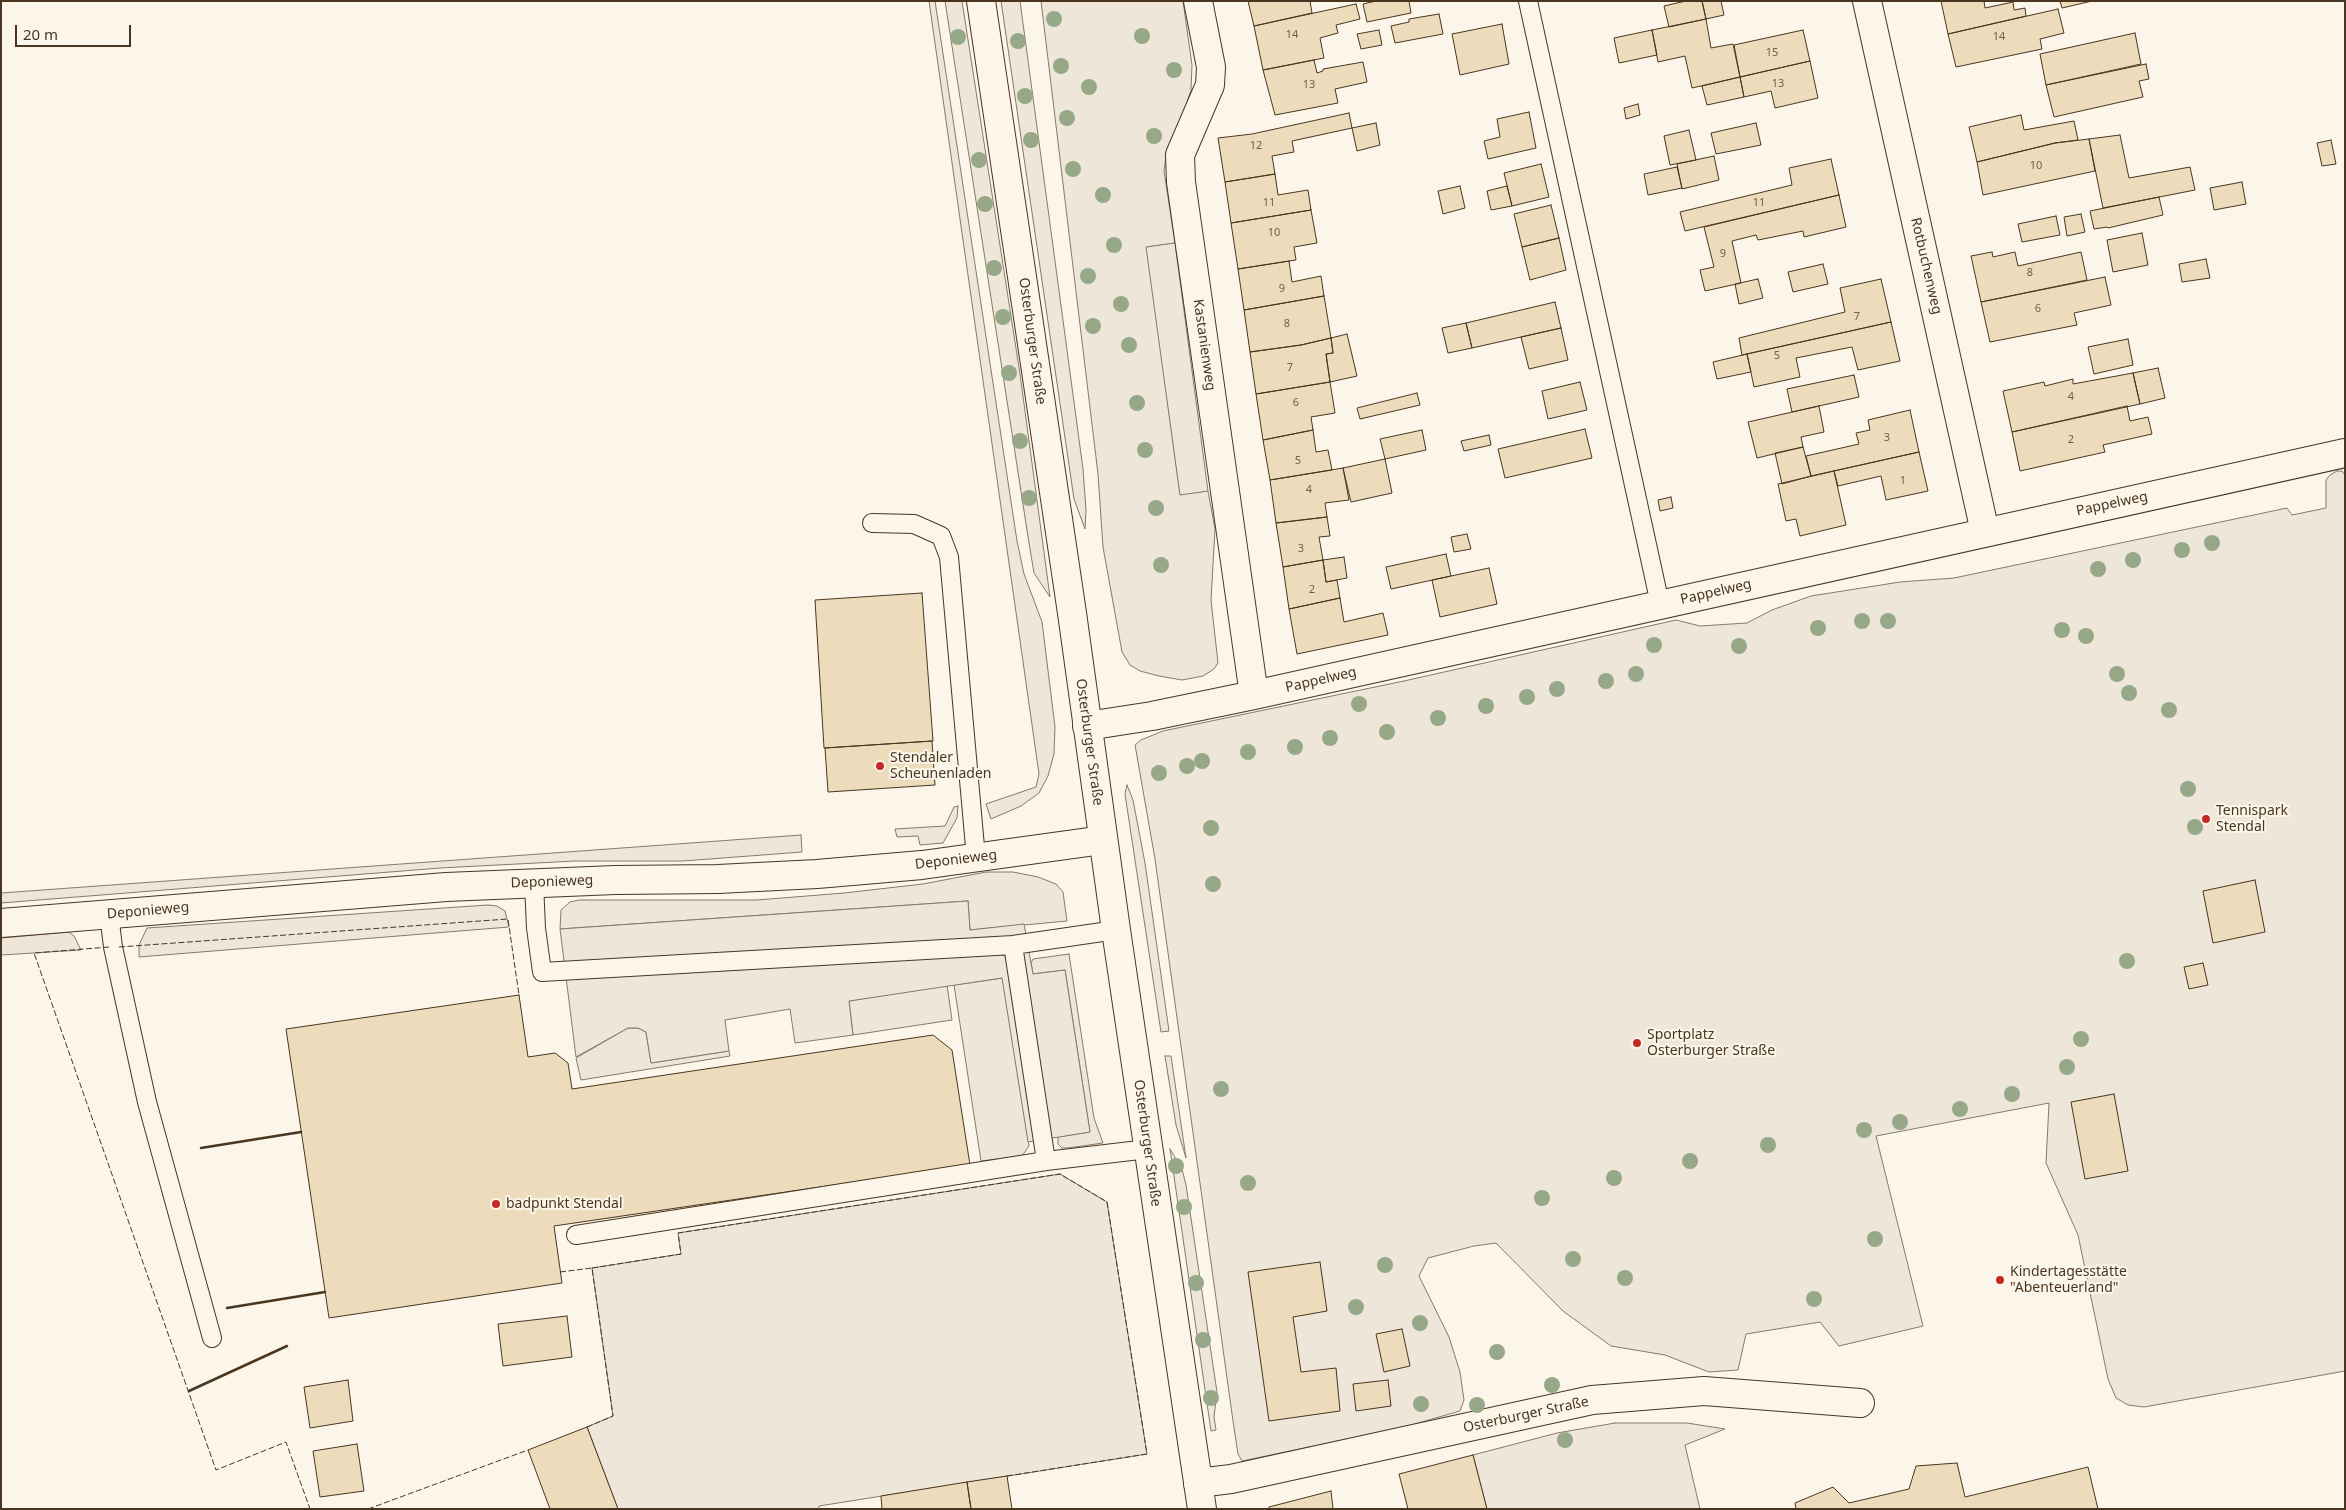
<!DOCTYPE html>
<html>
<head>
<meta charset="utf-8">
<style>
	body { margin:0 }
	#map { position:relative; width:2346px; height:1510px; overflow:hidden; background:#fbf6e9; font-family:"Noto Sans",sans-serif }
	canvas { display:block }
	.frame { position:absolute; inset:0; border:2px solid #4a3520; pointer-events:none }
	.scale { position:absolute; left:15px; top:25px; width:116px; height:22px; box-sizing:border-box; border:2px solid #4a3520; border-top:0; padding-left:6px; font-size:15px; line-height:18px; white-space:nowrap; color:#4a3520; -webkit-text-stroke:4px #fbf6e9; paint-order:stroke }
</style>
</head>
<body>
<div id="map">
<canvas width="2346" height="1510"></canvas>
<div class="frame"></div>
<div class="scale">20 m</div>
</div>
<script>
const g = document.querySelector('canvas').getContext('2d');
g.lineJoin = 'round';
function fillPath(path, color) { g.fillStyle = color; g.fill(path, 'evenodd'); }
const poly = rows => new Path2D(rows.map(r => 'M' + r).join(''));
function stroke(path, color, width, dash) { g.strokeStyle = color; g.lineWidth = width; g.lineCap = dash ? 'butt' : 'round'; g.setLineDash(dash || []); g.stroke(path); }
function drawText(font, color, halo, rows, align = 'center') {
  g.font = font + ' "Noto Sans",sans-serif'; g.lineWidth = 4; g.setLineDash([]); g.textBaseline = 'middle'; g.strokeStyle = halo; g.fillStyle = color; for (const [text, x, y, turn = 0] of rows) {
    g.save(); g.translate(x, y); g.rotate((+turn || 0) * Math.PI / 180); g.textAlign = isNaN(turn) ? turn : align; if (halo) g.strokeText(text, 0, 0); g.fillText(text, 0, 0); g.restore();
  }
}
const green = poly([
	[929,1,935,1,1017,541,1024,574,1042,622,1055,727,1054,754,1048,776,1039,793,1021,806,991,819,986,804,1036,787,1039,774,929,1],
	[945,1,962,1,1020,374,1050,597,1034,573,1029,543,945,1],
	[1001,1,1020,1,1083,469,1086,510,1085,529,1074,499,1001,1],
	[1041,1,1183,1,1192,65,1191,90,1183,115,1167,149,1164,171,1175,243,1147,247,1180,494,1208,491,1215,529,1211,600,1218,663,1214,669,1203,676,1182,680,1159,676,1140,671,1130,665,1122,652,1103,547,1098,474,1041,1],
	[2337,471,2342,471,2345,475,2345,1371,2144,1407,2128,1405,2116,1398,2108,1379,2078,1235,2046,1163,2049,1103,1876,1136,1923,1326,1839,1346,1820,1322,1746,1334,1738,1370,1709,1372,1665,1355,1611,1346,1563,1311,1496,1243,1474,1246,1428,1258,1419,1276,1449,1337,1460,1372,1464,1400,1460,1411,1401,1428,1242,1461,1238,1454,1233,1421,1155,859,1135,745,1141,740,1163,731,1404,681,1676,620,1700,626,1747,623,1772,610,1811,596,1900,582,1954,578,2287,508,2292,515,2326,508,2326,480,2330,475,2337,471],
	[1127,785,1133,800,1145,863,1169,1031,1161,1032,1125,794,1127,785],
	[958,806,957,818,943,843,920,845,918,836,897,837,895,829,945,826,954,807,958,806],
	[801,835,802,852,683,861,575,861,440,868,1,903,1,893,801,835],
	[986,872,1013,872,1038,877,1056,884,1063,892,1067,921,970,930,968,901,560,929,561,910,570,902,579,900,757,900,844,893,923,884,986,872],
	[488,905,497,906,505,911,509,927,139,957,139,945,147,928,488,905],
	[69,932,74,936,81,950,1,955,1,938,69,932],
	[1069,954,1094,1118,1103,1143,1068,1148,1062,1148,1058,1144,1058,1137,1090,1132,1065,970,1033,974,1031,963,1033,959,1069,954],
	[1003,978,1029,1146,1022,1156,981,1161,954,985,1003,978],
	[947,985,952,1020,853,1035,849,1001,947,985],
	[628,1028,638,1028,646,1032,651,1063,729,1051,730,1056,581,1080,576,1058,628,1028],
	[1165,1056,1171,1056,1186,1158,1176,1125,1165,1056],
	[1170,1149,1182,1169,1186,1185,1217,1392,1214,1417,1216,1430,1211,1431,1170,1149],
	[1060,1174,1107,1202,1147,1454,819,1506,819,1509,618,1509,587,1427,613,1416,592,1268,681,1254,678,1233,1060,1174],
	[1615,1423,1687,1423,1725,1429,1685,1445,1700,1509,1487,1509,1473,1455,1557,1433,1615,1423]
]);
const parking = poly([
	[1175,243,1208,491,1180,495,1146,247,1175,243],
	[968,901,970,930,1024,924,1033,974,1065,970,1090,1132,1028,1142,1002,978,849,1001,853,1035,795,1043,790,1009,725,1020,729,1051,651,1063,646,1032,638,1028,628,1028,576,1057,560,929,968,901]
]);
const building = poly([
	[1248,1,1310,1,1312,13,1254,26,1248,1],
	[1376,1,1409,1,1411,13,1367,22,1363,4,1376,1],
	[1686,1,1702,1,1706,19,1669,27,1664,6,1686,1],
	[1702,1,1721,1,1724,15,1706,19,1702,1],
	[1941,1,1984,1,1985,8,2013,2,2014,10,2025,8,2026,16,1948,34,1941,1],
	[2060,1,2092,1,2062,8,2060,1],
	[1356,4,1360,19,1336,25,1338,33,1320,38,1324,58,1263,70,1254,26,1356,4],
	[2058,9,2064,33,2040,39,2042,49,1956,67,1948,34,2058,9],
	[1439,14,1443,34,1395,43,1391,26,1409,22,1409,19,1439,14],
	[1706,19,1711,48,1733,44,1740,77,1692,88,1685,56,1658,62,1652,30,1706,19],
	[1502,24,1509,64,1460,75,1452,34,1502,24],
	[1379,30,1382,45,1361,49,1357,34,1379,30],
	[1652,30,1657,55,1619,63,1614,38,1652,30],
	[1803,30,1810,61,1740,77,1734,45,1803,30],
	[2135,33,2141,64,2046,85,2040,54,2135,33],
	[1314,60,1317,73,1323,71,1323,69,1363,62,1367,82,1335,89,1338,103,1275,115,1263,70,1314,60],
	[1810,61,1818,98,1775,108,1771,91,1744,97,1740,77,1810,61],
	[2146,64,2149,79,2139,81,2143,97,2054,117,2046,85,2146,64],
	[1740,77,1744,97,1707,105,1702,86,1740,77],
	[1638,104,1640,115,1626,119,1624,108,1638,104],
	[1529,112,1536,148,1488,159,1484,141,1500,137,1497,119,1529,112],
	[1349,113,1352,128,1292,141,1294,152,1272,156,1275,174,1225,182,1218,138,1252,134,1349,113],
	[2021,115,2024,130,2074,121,2078,140,2055,143,1977,162,1969,127,2021,115],
	[1376,123,1380,145,1357,151,1352,128,1376,123],
	[1756,123,1761,145,1716,154,1711,133,1756,123],
	[1689,130,1696,160,1670,165,1664,136,1689,130],
	[2120,135,2129,178,2190,167,2195,190,2103,208,2089,139,2120,135],
	[2089,139,2095,171,1983,195,1977,162,2055,143,2089,139],
	[2331,140,2336,164,2322,166,2317,143,2331,140],
	[1714,156,1719,180,1682,189,1677,164,1714,156],
	[1831,159,1839,195,1685,231,1680,212,1792,185,1789,168,1831,159],
	[1541,164,1549,197,1512,206,1504,173,1541,164],
	[1677,167,1682,188,1648,195,1644,174,1677,167],
	[1275,174,1278,195,1308,190,1311,210,1231,223,1225,182,1275,174],
	[2242,182,2246,204,2214,210,2210,188,2242,182],
	[1460,186,1465,208,1443,214,1438,191,1460,186],
	[1507,186,1512,206,1491,210,1487,191,1507,186],
	[1839,195,1846,227,1804,237,1803,231,1758,240,1756,235,1732,241,1741,283,1705,291,1700,270,1714,267,1704,227,1839,195],
	[2159,197,2163,215,2108,228,2107,227,2094,229,2090,211,2159,197],
	[1551,205,1559,238,1522,247,1514,214,1551,205],
	[1311,210,1317,243,1294,247,1296,260,1238,269,1231,223,1311,210],
	[2081,214,2085,232,2067,236,2064,217,2081,214],
	[2056,216,2060,235,2022,242,2018,224,2056,216],
	[2142,233,2148,265,2113,272,2107,240,2142,233],
	[1559,238,1566,270,1530,280,1522,247,1559,238],
	[1992,252,1993,257,2015,252,2018,266,2081,252,2087,280,1981,302,1971,256,1992,252],
	[2206,259,2210,278,2182,282,2179,264,2206,259],
	[1289,261,1292,282,1321,276,1324,296,1244,310,1238,269,1289,261],
	[1823,264,1828,284,1793,292,1788,272,1823,264],
	[2105,277,2111,305,2074,313,2077,325,1990,342,1981,302,2105,277],
	[1758,279,1763,298,1739,304,1735,284,1758,279],
	[1881,279,1891,322,1742,355,1739,338,1845,312,1840,288,1881,279],
	[1324,296,1331,338,1301,345,1250,352,1244,310,1324,296],
	[1555,302,1561,328,1472,348,1466,323,1555,302],
	[1891,322,1900,361,1858,370,1852,347,1796,358,1800,377,1754,387,1747,354,1891,322],
	[1466,323,1472,348,1448,353,1442,328,1466,323],
	[1561,328,1568,360,1529,369,1521,337,1561,328],
	[1347,334,1357,376,1330,382,1326,354,1333,353,1331,338,1347,334],
	[1331,338,1333,353,1326,354,1330,382,1256,394,1250,352,1301,345,1331,338],
	[2128,339,2133,365,2094,374,2088,347,2128,339],
	[1747,354,1751,372,1717,379,1713,362,1747,354],
	[2158,368,2165,398,2140,404,2133,373,2158,368],
	[2133,373,2140,404,2012,432,2003,391,2044,382,2045,386,2073,379,2073,384,2133,373],
	[1854,375,1859,397,1792,412,1787,389,1854,375],
	[1330,382,1335,413,1311,417,1313,430,1263,440,1256,394,1330,382],
	[1580,382,1587,410,1548,419,1542,391,1580,382],
	[1417,393,1420,405,1360,419,1357,408,1417,393],
	[1819,406,1824,432,1801,437,1803,447,1757,458,1748,422,1819,406],
	[2127,406,2130,421,2148,417,2152,434,2103,445,2105,452,2020,471,2012,432,2127,406],
	[1910,410,1919,452,1811,476,1806,456,1859,444,1856,433,1870,430,1868,420,1910,410],
	[1585,429,1592,458,1505,478,1498,449,1585,429],
	[1313,430,1316,452,1328,450,1332,470,1270,480,1263,440,1313,430],
	[1422,430,1426,450,1385,459,1380,439,1422,430],
	[1489,435,1491,445,1464,451,1461,441,1489,435],
	[1803,447,1811,476,1782,484,1775,453,1803,447],
	[1919,452,1928,491,1886,500,1881,476,1838,486,1834,471,1919,452],
	[1385,459,1392,493,1351,502,1343,468,1385,459],
	[1343,468,1349,500,1325,503,1327,517,1276,523,1270,480,1343,468],
	[1834,471,1846,525,1800,536,1796,519,1786,521,1778,484,1834,471],
	[1671,497,1673,508,1660,511,1658,500,1671,497],
	[1327,517,1330,536,1319,537,1323,560,1283,567,1276,523,1327,517],
	[1467,534,1471,549,1454,552,1451,537,1467,534],
	[1446,554,1451,576,1391,589,1386,567,1446,554],
	[1344,557,1347,578,1326,582,1323,560,1344,557],
	[1323,560,1326,582,1337,580,1340,598,1289,609,1283,567,1323,560],
	[1489,568,1497,604,1440,617,1432,580,1489,568],
	[922,593,933,741,824,748,815,600,922,593],
	[1340,598,1344,622,1383,613,1388,635,1297,654,1289,609,1340,598],
	[932,741,935,785,828,792,825,748,932,741],
	[2255,880,2265,932,2213,943,2203,891,2255,880],
	[2203,963,2208,985,2189,989,2184,967,2203,963],
	[519,995,528,1057,555,1053,568,1063,572,1089,933,1035,952,1050,970,1165,554,1226,562,1283,329,1318,286,1029,519,995],
	[2114,1094,2128,1171,2085,1179,2071,1102,2114,1094],
	[1320,1262,1327,1311,1293,1317,1301,1372,1336,1368,1340,1411,1269,1421,1248,1272,1320,1262],
	[567,1316,572,1357,503,1366,498,1324,567,1316],
	[1402,1329,1410,1366,1384,1372,1376,1334,1402,1329],
	[348,1380,353,1421,310,1428,304,1387,348,1380],
	[1388,1380,1391,1406,1356,1411,1353,1384,1388,1380],
	[587,1427,618,1509,550,1509,528,1450,587,1427],
	[357,1444,364,1491,320,1497,313,1451,357,1444],
	[1473,1455,1487,1509,1408,1509,1399,1474,1473,1455],
	[1957,1463,1965,1497,2088,1467,2098,1509,1796,1509,1795,1503,1833,1487,1849,1503,1909,1489,1916,1466,1957,1463],
	[1007,1476,1012,1509,971,1509,967,1482,1007,1476],
	[967,1482,971,1509,882,1509,881,1496,967,1482],
	[1331,1491,1333,1509,1269,1509,1269,1507,1331,1491]
]);
const service = poly([
	[1528,1,1660,604],
	[872,523,914,524,941,536,949,557,976,858],
	[534,883,536,928,542,972,1013,945,1116,930],
	[109,914,113,947,147,1102,212,1338],
	[1013,945,1046,1161,1148,1149],
	[576,1235,1046,1161]
]);
const minor = poly([
	[1198,1,1211,67,1210,85,1180,155,1181,182,1254,695],
	[1867,1,1985,532],
	[1087,726,1152,716,1254,695,2345,453],
	[1,923,446,887,615,880,718,879,817,874,922,865,1103,840],
	[1198,1483,1231,1479,1592,1400,1704,1391,1860,1403]
]);
const tertiary = poly([
	[981,1,1072,613,1116,930,1202,1509]
]);
const fence = poly([
	[109,947,34,953,216,1470,286,1442,310,1509],
	[119,947,508,919,519,995],
	[592,1268,681,1254,678,1233,1060,1174,1107,1202,1147,1454,1007,1476],
	[560,1272,592,1268,613,1416,587,1427],
	[368,1509,528,1450]
]);
const wall = poly([
	[201,1148,301,1132],
	[227,1308,325,1292],
	[189,1391,287,1346]
]);
const trees = [
	[1054,19],
	[1142,36],
	[958,37],
	[1018,41],
	[1061,66],
	[1174,70],
	[1089,87],
	[1025,96],
	[1067,118],
	[1154,136],
	[1031,140],
	[979,160],
	[1073,169],
	[1103,195],
	[985,204],
	[1114,245],
	[994,268],
	[1088,276],
	[1121,304],
	[1003,317],
	[1093,326],
	[1129,345],
	[1009,373],
	[1137,403],
	[1020,441],
	[1145,450],
	[1029,498],
	[1156,508],
	[2212,543],
	[2182,550],
	[2133,560],
	[1161,565],
	[2098,569],
	[1862,621],
	[1888,621],
	[1818,628],
	[2062,630],
	[2086,636],
	[1654,645],
	[1739,646],
	[1636,674],
	[2117,674],
	[1606,681],
	[1557,689],
	[2129,693],
	[1527,697],
	[1359,704],
	[1486,706],
	[2169,710],
	[1438,718],
	[1387,732],
	[1330,738],
	[1295,747],
	[1248,752],
	[1202,761],
	[1187,766],
	[1159,773],
	[2188,789],
	[2195,827],
	[1211,828],
	[1213,884],
	[2127,961],
	[2081,1039],
	[2067,1067],
	[1221,1089],
	[2012,1094],
	[1960,1109],
	[1900,1122],
	[1864,1130],
	[1768,1145],
	[1690,1161],
	[1176,1166],
	[1614,1178],
	[1248,1183],
	[1542,1198],
	[1184,1207],
	[1875,1239],
	[1573,1259],
	[1385,1265],
	[1625,1278],
	[1196,1283],
	[1814,1299],
	[1356,1307],
	[1420,1323],
	[1203,1340],
	[1497,1352],
	[1552,1385],
	[1211,1398],
	[1421,1404],
	[1477,1405],
	[1565,1440]
];
const markers = [
	[880,766,5,"#c62828"],
	[2206,819,5,"#c62828"],
	[1637,1043,5,"#c62828"],
	[496,1204,5,"#c62828"],
	[2000,1280,5,"#c62828"]
];
const numberNames = [
	["14",1292,35],
	["14",1999,37],
	["15",1772,53],
	["13",1778,84],
	["13",1309,85],
	["12",1256,146],
	["10",2036,166],
	["11",1269,203],
	["11",1759,203],
	["10",1274,233],
	["9",1723,254],
	["8",2030,273],
	["9",1282,289],
	["6",2038,309],
	["7",1857,317],
	["8",1287,324],
	["5",1777,356],
	["7",1290,368],
	["4",2071,397],
	["6",1296,403],
	["3",1887,438],
	["2",2071,440],
	["5",1298,461],
	["1",1903,481],
	["4",1309,490],
	["3",1301,549],
	["2",1312,590]
];
const streetNames = [
	["Rotbuchenweg",1926,266,77],
	["Osterburger Straße",1032,341,82],
	["Kastanienweg",1204,345,82],
	["Pappelweg",2112,504,-12],
	["Pappelweg",1716,592,-13],
	["Pappelweg",1321,680,-13],
	["Osterburger Straße",1089,742,82],
	["Deponieweg",956,860,-7],
	["Deponieweg",552,882,-2],
	["Deponieweg",148,911,-5],
	["Osterburger Straße",1147,1143,82],
	["Osterburger Straße",1526,1415,-12]
];
const poiNames = [
	["Stendaler",890,758],
	["Scheunenladen",890,774],
	["Tennispark",2216,811],
	["Stendal",2216,827],
	["Sportplatz",1647,1035],
	["Osterburger Straße",1647,1051],
	["badpunkt Stendal",506,1204],
	["Kindertagesstätte",2010,1272],
	["\"Abenteuerland\"",2010,1288]
];
fillPath(green, '#ede6d9');
stroke(green, '#887966', 1);
fillPath(parking, '#ede7d9');
stroke(parking, '#887966', 1);
fillPath(building, '#ecdcbc');
stroke(building, '#4a3520', 1);
stroke(service, '#4a3520', 20);
stroke(minor, '#4a3520', 30);
stroke(tertiary, '#4a3520', 30);
stroke(service, '#fbf6e9', 18);
stroke(minor, '#fbf6e9', 28);
stroke(tertiary, '#fbf6e9', 28);
stroke(fence, '#4a3520', 1, [6, 2.5]);
stroke(wall, '#4a3520', 2.5);
g.fillStyle = '#96a887';
for (const [x, y] of trees) { g.beginPath(); g.arc(x, y, 8, 0, 2 * Math.PI); g.fill(); }
for (const [x, y, r, color] of markers) { const dot = new Path2D(); dot.arc(x, y, r, 0, 2 * Math.PI); g.fillStyle = color; g.fill(dot); stroke(dot, '#fbf6e9', 2); }
drawText('11px', '#725f47', null, numberNames);
drawText('14px', '#4a3520', '#fbf6e9', streetNames);
drawText('14px', '#4a3520', '#fbf6e9', poiNames, 'left');
</script>
</body>
</html>
